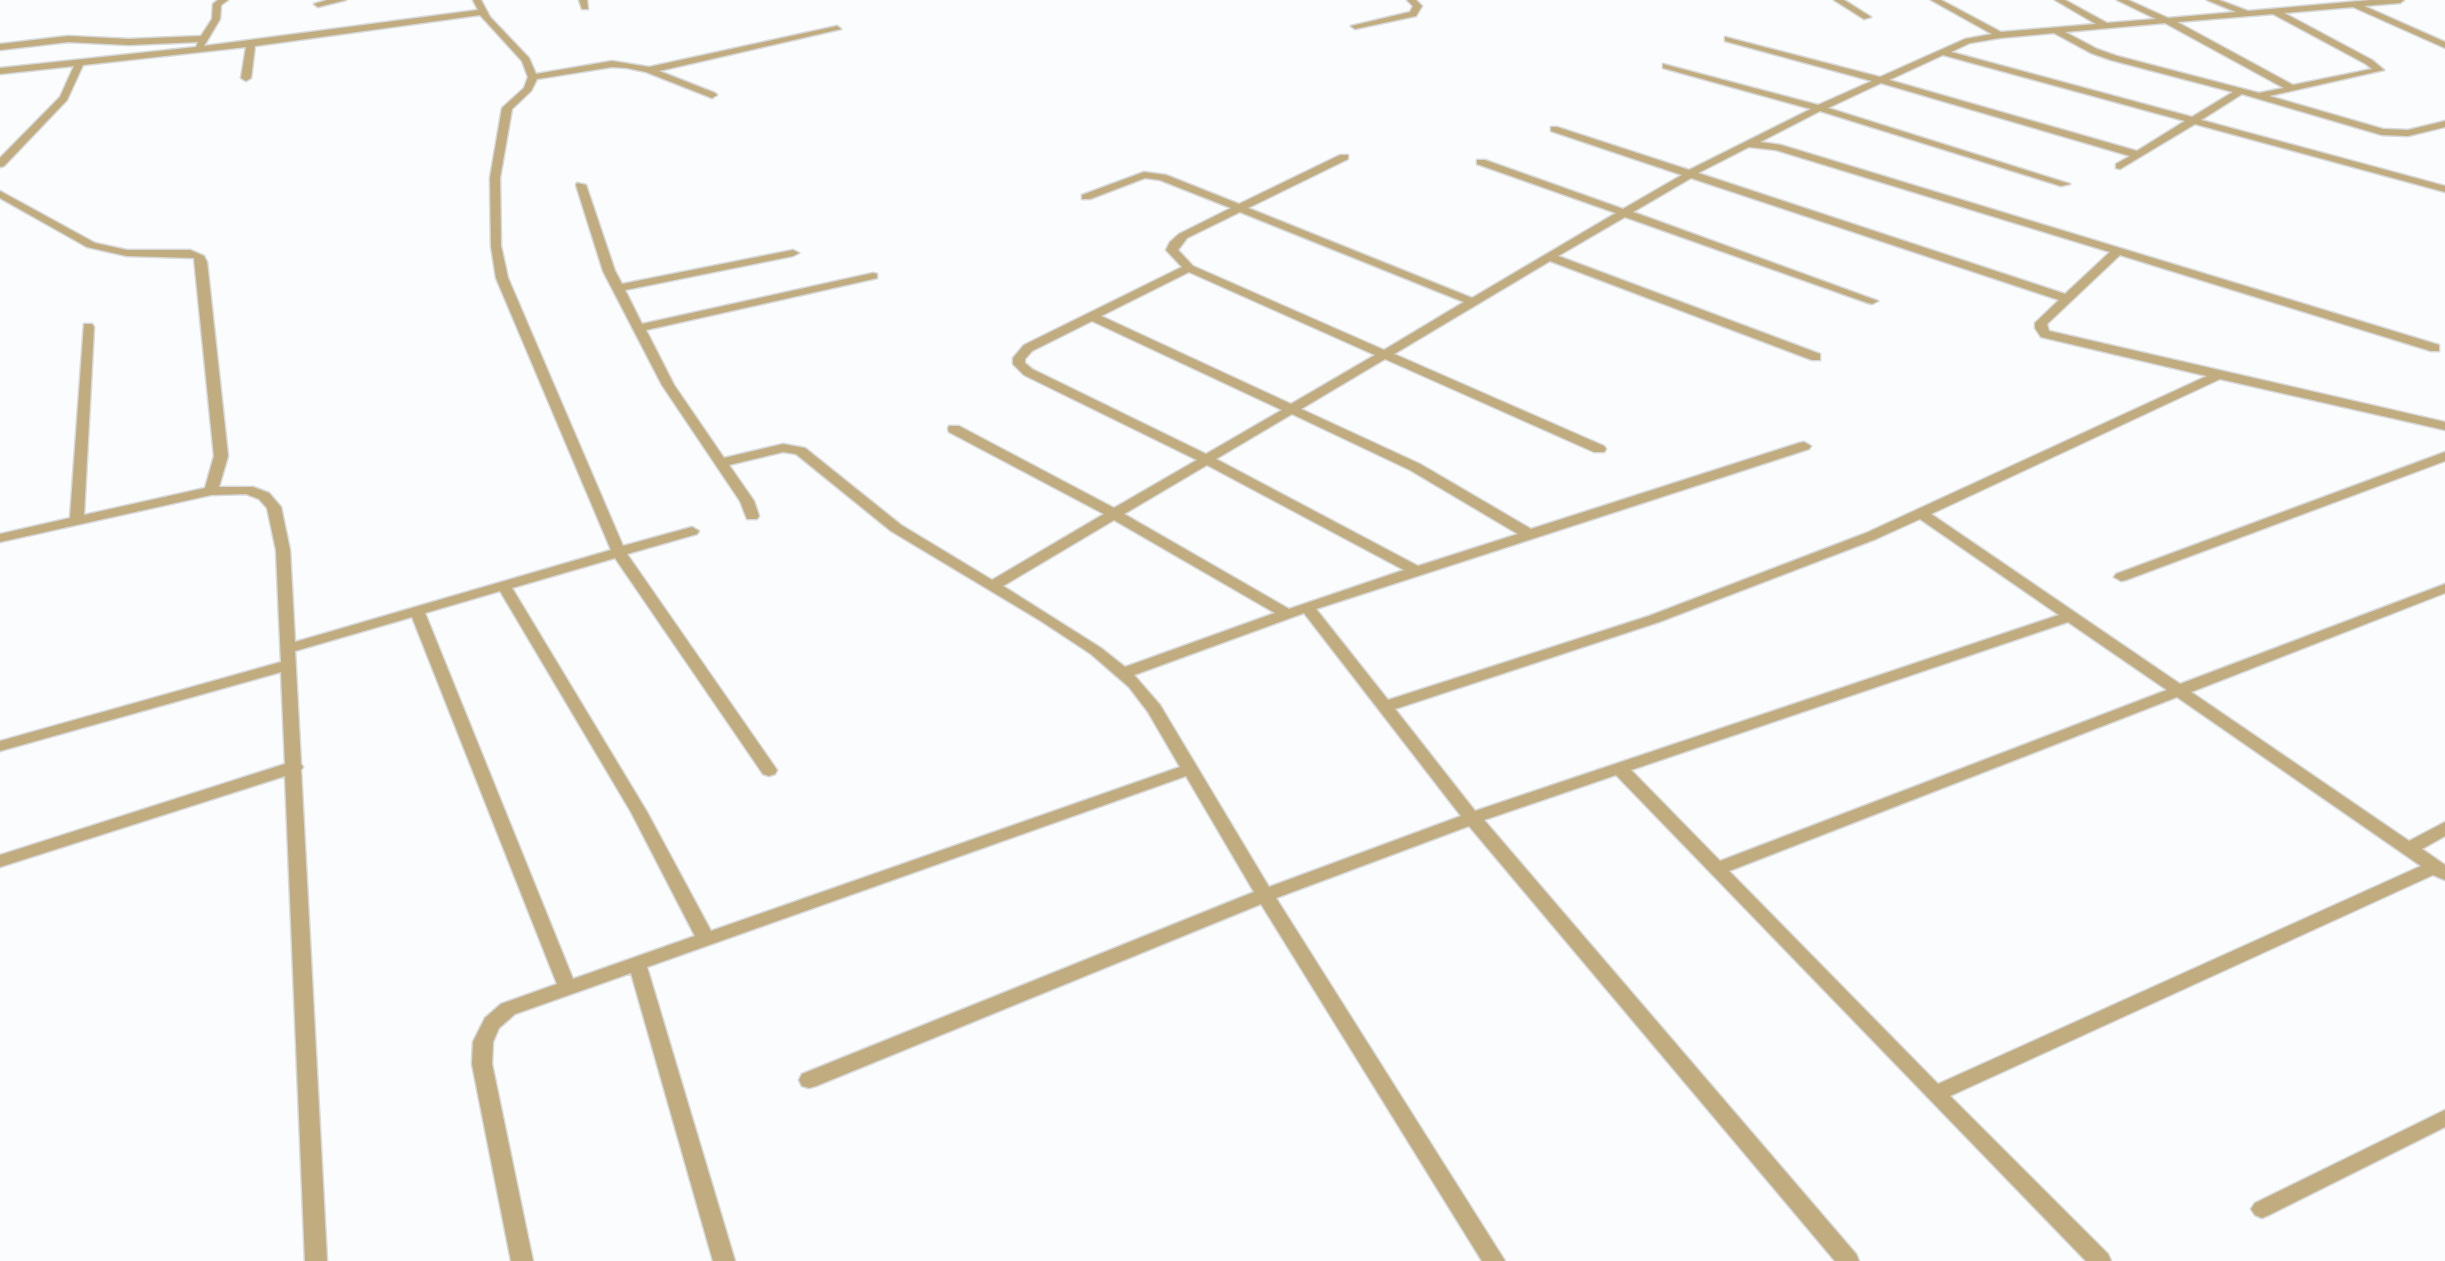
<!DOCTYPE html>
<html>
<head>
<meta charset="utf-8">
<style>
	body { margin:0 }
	canvas { display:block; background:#fafcfe }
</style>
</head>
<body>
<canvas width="2445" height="1261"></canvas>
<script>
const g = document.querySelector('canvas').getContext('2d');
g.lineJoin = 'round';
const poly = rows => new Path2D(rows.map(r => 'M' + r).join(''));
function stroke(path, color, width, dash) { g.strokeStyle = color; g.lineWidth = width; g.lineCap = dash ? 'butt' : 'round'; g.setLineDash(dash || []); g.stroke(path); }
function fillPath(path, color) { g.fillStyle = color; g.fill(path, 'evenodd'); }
const street = poly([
	[218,0,228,0,221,5,220,19,204,46,478,10,473,0,481,0,490,17,529,58,536,74,612,61,649,67,837,26,841,29,659,71,715,93,717,95,712,98,646,72,627,68,612,67,537,79,531,91,512,109,500,178,501,246,508,278,623,546,692,527,699,531,697,534,627,554,777,770,775,774,769,776,763,774,615,558,512,588,647,812,711,931,1180,767,1148,712,1129,687,1091,654,1041,621,891,531,796,454,783,452,729,465,754,501,759,516,757,519,747,519,740,501,662,385,603,271,576,185,577,183,586,185,615,271,622,284,793,250,799,253,793,256,625,290,642,324,873,273,877,274,877,278,873,279,646,330,674,385,724,458,783,444,805,448,901,525,992,580,1104,514,949,432,948,429,949,426,959,426,1114,508,1197,460,1024,375,1013,364,1013,358,1024,345,1182,267,1166,250,1170,242,1179,234,1231,208,1160,180,1145,178,1090,199,1082,199,1082,195,1144,172,1166,175,1239,204,1340,155,1348,155,1348,159,1248,208,1472,298,1616,213,1477,164,1477,160,1485,160,1623,209,1682,175,1551,131,1551,127,1557,127,1689,170,1811,109,1663,68,1663,64,1818,105,1872,81,1725,41,1725,37,1880,77,1965,39,1992,34,1931,0,1941,0,2001,32,2096,24,2055,0,2065,0,2107,23,2156,19,2117,0,2128,0,2168,18,2236,12,2207,0,2219,0,2248,11,2371,0,2404,0,2400,3,2364,6,2445,42,2445,48,2353,7,2284,13,2372,60,2384,70,2269,96,2383,129,2408,130,2445,121,2445,127,2408,136,2382,135,2242,94,2201,120,2445,186,2445,192,2195,124,2120,169,2116,168,2116,164,2130,156,1881,83,1828,108,2070,184,2061,186,1820,111,1760,142,1781,145,2439,345,2439,351,2431,351,2120,255,2047,324,2049,331,2445,422,2445,430,2220,379,1931,514,2180,684,2445,584,2445,593,2191,692,2409,841,2445,822,2445,836,2422,849,2445,865,2445,880,2433,875,1950,1096,2108,1254,2111,1261,2086,1261,1616,775,1484,820,1856,1254,1859,1261,1835,1261,1469,826,1276,898,1505,1261,1482,1261,1261,904,816,1086,809,1088,802,1086,799,1080,802,1074,1254,892,1186,776,647,967,735,1261,713,1261,631,973,515,1014,499,1028,493,1042,492,1064,533,1261,511,1261,472,1064,473,1042,485,1018,501,1004,557,984,412,617,295,651,301,764,303,767,301,770,327,1261,305,1261,285,776,0,867,0,855,285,764,281,672,0,751,0,741,281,662,276,550,267,508,259,499,246,494,211,495,0,542,0,534,70,518,84,324,92,324,94,327,84,515,205,488,214,456,194,258,127,256,87,247,0,198,0,191,95,243,127,250,190,250,204,256,207,262,228,456,219,487,253,487,269,493,281,507,290,550,295,642,611,550,496,278,491,246,490,178,502,108,524,88,528,77,522,61,480,15,255,46,251,78,246,81,241,78,246,47,83,65,67,100,4,166,0,167,0,158,60,97,74,66,0,74,0,68,196,47,198,42,129,45,68,42,0,50,0,44,68,36,129,39,201,36,212,19,213,4,218,0],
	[2273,14,2366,64,2372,69,2293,85,2177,22,2273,14],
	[2165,23,2284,88,2259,93,2117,56,2097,49,2065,32,2165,23],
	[2054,33,2091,53,2111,60,2233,92,2192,117,1951,52,1970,43,2000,38,2054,33],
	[1943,55,2185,121,2137,151,1889,80,1943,55],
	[1749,147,1776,150,2110,252,2065,294,1698,173,1749,147],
	[1691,178,2059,300,2035,323,2035,328,2041,337,2207,376,1866,533,1649,616,1388,700,1316,609,1809,449,1811,446,1804,442,1799,443,1531,529,1420,464,1301,409,1385,359,1594,452,1604,452,1606,449,1604,446,1394,354,1550,261,1812,360,1820,360,1820,354,1558,256,1625,217,1868,303,1872,304,1878,301,1633,212,1691,178],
	[1240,212,1464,302,1384,350,1193,266,1178,250,1187,238,1240,212],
	[1189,272,1375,355,1291,404,1101,316,1189,272],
	[1092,321,1282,410,1206,454,1032,369,1025,363,1025,359,1032,351,1092,321],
	[1292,414,1410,470,1518,534,1418,566,1216,459,1292,414],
	[1207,465,1404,570,1289,609,1124,514,1207,465],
	[1920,519,2059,615,1475,811,1395,709,1659,622,1876,539,1920,519],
	[1114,520,1275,613,1125,667,1101,648,1003,586,1114,520],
	[500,591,631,812,695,936,573,979,425,613,500,591],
	[1304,613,1461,816,1269,887,1160,705,1134,675,1304,613],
	[2068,622,2167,690,1720,861,1631,770,2068,622],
	[2177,697,2421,866,1938,1084,1729,871,2177,697],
	[327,0,346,0,318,7,314,4,327,0],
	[579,0,587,0,588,9,582,9,579,0],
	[1407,0,1416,0,1422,6,1416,16,1355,29,1351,26,1410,12,1413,6,1407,0],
	[1834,0,1844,0,1871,17,1864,19,1834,0],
	[2445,452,2445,461,2126,580,2121,581,2114,577,2116,574,2445,452],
	[2445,1110,2445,1127,2269,1215,2262,1218,2255,1215,2251,1209,2255,1203,2445,1110]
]);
stroke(street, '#d7d9db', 3);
fillPath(street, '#c1ac7f');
</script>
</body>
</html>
